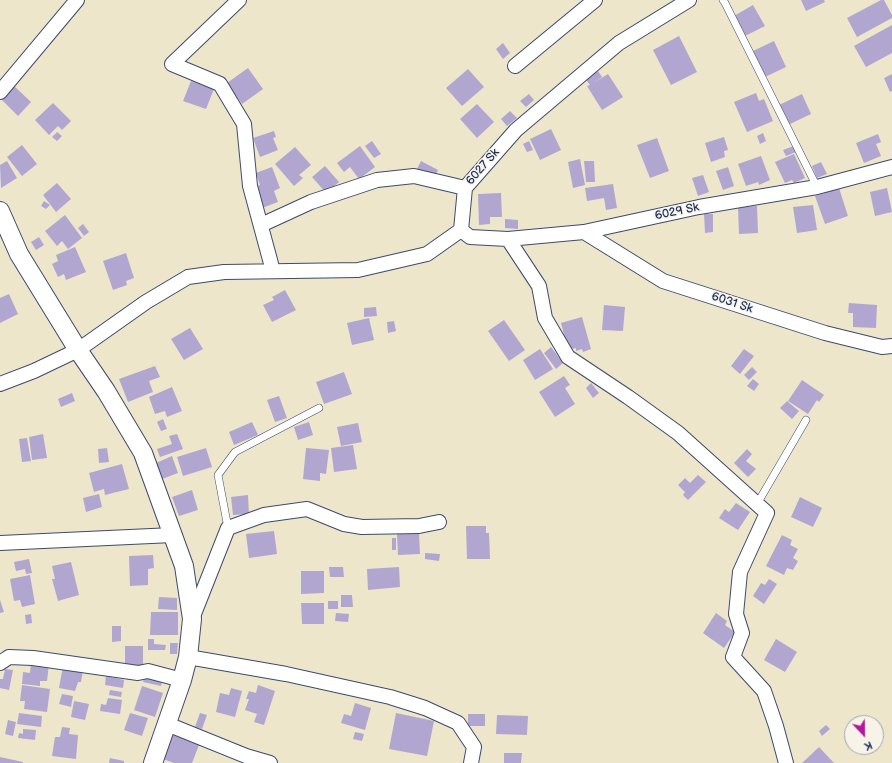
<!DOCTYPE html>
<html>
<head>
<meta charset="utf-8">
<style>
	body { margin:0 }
	#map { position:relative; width:892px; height:763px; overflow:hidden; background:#eee6cb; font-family:"Balsamiq Sans",sans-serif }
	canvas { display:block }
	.north { position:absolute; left:844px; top:715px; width:40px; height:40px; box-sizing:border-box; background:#f7f3e8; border:1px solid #9fa5b1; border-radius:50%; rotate:158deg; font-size:11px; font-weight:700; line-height:16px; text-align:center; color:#1b2f5e }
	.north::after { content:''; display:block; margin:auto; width:14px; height:18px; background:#b5179e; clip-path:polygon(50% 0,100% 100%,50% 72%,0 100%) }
</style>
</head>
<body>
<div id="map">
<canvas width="892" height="763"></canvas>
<div class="north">K</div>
</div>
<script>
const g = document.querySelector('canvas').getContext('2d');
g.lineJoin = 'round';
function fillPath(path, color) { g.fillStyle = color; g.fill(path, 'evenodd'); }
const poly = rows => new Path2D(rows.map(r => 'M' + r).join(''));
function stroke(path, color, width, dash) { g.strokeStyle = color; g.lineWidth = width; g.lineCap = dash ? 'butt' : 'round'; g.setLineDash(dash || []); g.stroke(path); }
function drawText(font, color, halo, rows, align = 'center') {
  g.font = font + ' "Balsamiq Sans",sans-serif'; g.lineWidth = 3; g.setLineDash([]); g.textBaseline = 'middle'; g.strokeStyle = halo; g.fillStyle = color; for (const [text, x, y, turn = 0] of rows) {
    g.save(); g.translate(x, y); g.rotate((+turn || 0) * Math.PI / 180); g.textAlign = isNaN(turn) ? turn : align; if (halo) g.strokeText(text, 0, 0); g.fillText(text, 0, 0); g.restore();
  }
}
const building = poly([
	[801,0,824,0,825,2,806,11],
	[881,0,884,0,892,15,892,18,857,37,847,18],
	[753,5,765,26,745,36,734,16],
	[892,25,892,53,866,67,854,46],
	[679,36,697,72,671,85,653,50],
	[774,41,786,67,765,77,753,51],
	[503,43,510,53,503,59,496,49],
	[248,68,263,89,242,104,227,83],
	[468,69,484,87,462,106,446,88],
	[598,71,602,77,593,83,608,74,623,97,602,110,587,86,590,85,586,80],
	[892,74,892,91,890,92,884,78],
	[191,81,214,89,206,109,183,101],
	[13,85,31,102,18,116,0,98],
	[756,93,759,101,764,99,773,121,747,132,734,102],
	[529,94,534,100,526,107,520,101],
	[802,94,811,114,788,125,779,105],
	[53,103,71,121,62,130,58,126,49,135,35,120],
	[477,104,494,122,477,138,460,119],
	[510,111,517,118,507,126,501,119],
	[551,129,561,150,540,160,530,139],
	[274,131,276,137,273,138,278,150,260,157,253,138],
	[57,132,62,136,57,141,52,137],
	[763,133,766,141,760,144,757,136],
	[878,134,881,142,876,144,881,156,864,163,856,143],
	[724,137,728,150,724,151,725,157,711,162,705,143],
	[657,138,669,171,650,178,637,145],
	[372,141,381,154,374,158,365,146],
	[529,141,533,150,527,152,523,144],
	[22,145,37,164,22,176,7,157],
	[360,146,375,167,359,179,350,167,344,172,337,163],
	[794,146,796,152,786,156,783,150],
	[295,147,311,165,299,175,303,178,294,186,275,164],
	[794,154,805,178,794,183,792,180,785,183,775,162],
	[761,156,770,180,759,185,758,182,746,186,738,164],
	[580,159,585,185,573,188,568,162],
	[7,161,17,178,1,188,0,165],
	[421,161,438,170,434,178,417,169],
	[584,161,594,161,595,182,586,182],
	[821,162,827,174,817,178,812,166],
	[325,166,339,182,326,193,312,177],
	[272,167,280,188,274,191,278,202,262,208,255,187,260,185,256,173],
	[728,167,734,186,723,190,716,171],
	[703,175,709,192,698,196,692,178],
	[57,183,71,199,56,212,43,195],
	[613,184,617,208,606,210,604,198,587,201,585,188],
	[839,188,848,216,825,224,815,196],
	[887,188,892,212,875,216,870,192],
	[501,193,502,217,490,217,490,224,479,225,478,194],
	[44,201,50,205,46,209,41,206],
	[813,205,817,230,797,233,793,207],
	[757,206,758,233,739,234,738,207],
	[704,214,713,214,713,232,705,233],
	[65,215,82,238,68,249,62,241,57,246,45,231],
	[505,219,518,220,518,229,505,228],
	[83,224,89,232,84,236,78,228],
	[39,237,44,245,36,250,31,242],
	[75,247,86,272,66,280,64,274,58,277,52,264,58,261,56,255],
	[126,253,134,278,126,281,127,285,113,290,103,261],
	[285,290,296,310,272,322,263,305,274,300,272,297],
	[9,294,18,314,0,323,0,298],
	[849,303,877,305,876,328,853,327,853,313,848,313],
	[604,305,625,307,623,331,602,330],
	[376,307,377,316,364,317,364,308],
	[582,317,591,349,583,352,582,349,576,351,576,348,568,350,561,323],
	[369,318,374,340,352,345,347,323],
	[504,320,525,350,509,361,488,331],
	[394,321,396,331,388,333,387,322],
	[190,328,203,349,184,360,171,339],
	[551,347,563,363,556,369,544,353],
	[540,349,553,369,535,380,523,360],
	[744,349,754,356,740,374,731,366],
	[155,366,160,377,149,381,153,392,128,402,119,379],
	[752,367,757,372,749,380,744,375],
	[344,372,352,394,324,404,316,382],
	[564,376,570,385,565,388,575,404,555,417,539,392],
	[753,379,759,384,754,391,747,386],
	[802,380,824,395,819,402,817,400,808,414,788,401],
	[591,383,599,393,593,398,586,388],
	[172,387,182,411,167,417,165,411,155,414,149,397],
	[72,393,75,401,61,407,58,399],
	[279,396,287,418,275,422,267,400],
	[787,401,799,411,792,419,780,408],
	[163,419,167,429,161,431,157,422],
	[252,422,258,435,234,445,229,432],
	[309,422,313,435,298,440,294,427],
	[358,423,362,442,341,446,337,427],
	[43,434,47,458,32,460,29,437],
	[177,434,183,449,160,457,157,449,172,444,169,436],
	[27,438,31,461,22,462,19,439],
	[353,445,357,469,334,472,331,448],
	[107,448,109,462,99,463,98,449],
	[206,448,212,467,183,476,177,457],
	[306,448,329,450,326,474,320,473,320,481,303,479],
	[747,449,752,454,746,461,756,469,748,477,734,463],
	[172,456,178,473,162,479,156,463],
	[122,464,129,489,105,495,104,489,94,492,89,473],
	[698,475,706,482,688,500,683,495,685,492,678,485,685,478,690,483],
	[192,490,198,510,179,516,172,497],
	[99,494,102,507,86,512,83,498],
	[248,495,249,514,233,515,231,497],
	[800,497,822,508,813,527,791,517],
	[736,503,750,512,738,530,719,518,725,509,729,512],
	[466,526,486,526,486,533,489,533,490,559,467,559],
	[274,531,277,554,249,558,246,534],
	[419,533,420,554,398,555,397,534],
	[782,535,792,540,790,545,798,549,793,558,798,561,793,570,787,568,784,575,766,566],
	[392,538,396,538,396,550,392,550],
	[425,553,440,554,439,561,425,559],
	[153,555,154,568,148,569,148,585,130,586,129,556],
	[29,559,32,573,26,574,25,569,16,571,14,562],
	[71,562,79,595,58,601,52,579,55,579,52,566],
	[329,567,343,567,344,577,330,577],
	[399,567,400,587,368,590,367,569],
	[301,571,324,571,324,593,301,594],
	[30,575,35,604,22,607,20,600,14,601,10,579],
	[769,579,777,584,764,604,753,596,761,583,765,585],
	[341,595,352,595,353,607,341,607],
	[159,597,177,598,177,610,158,609],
	[0,600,4,612,0,613],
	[328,601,338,601,338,609,328,609],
	[301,603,324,603,324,624,302,624],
	[151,612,178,612,178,635,150,635],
	[336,613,349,614,348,622,335,621],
	[716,613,727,621,725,625,735,632,724,648,703,633],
	[31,614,32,623,26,624,25,615],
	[112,626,121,626,121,641,112,642],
	[148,639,154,639,154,644,166,645,165,650,148,650],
	[776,639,797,652,785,672,764,660],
	[170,643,178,643,177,654,170,654],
	[125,646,143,646,143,667,125,667],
	[31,662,49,664,47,681,40,681,40,686,22,684,23,672,30,673],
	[63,666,83,670,81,682,78,682,75,691,59,688],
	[5,669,13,670,9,690,0,688,0,679,3,679],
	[145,674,163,677,161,686,143,682],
	[106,676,124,680,123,688,105,685],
	[22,685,50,689,47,712,24,709,25,701,20,701],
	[258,685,275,691,264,725,254,722,257,714,245,710,249,699,246,699,249,691,256,693],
	[142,686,163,693,155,717,134,710],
	[231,688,242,691,235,717,216,712,220,693,229,695],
	[110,690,122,692,121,697,109,695],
	[62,694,73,696,71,707,59,704],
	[108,698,122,700,120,714,100,711,101,704,106,705],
	[74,701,89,704,85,720,71,717],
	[355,703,371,708,365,730,341,723,344,714,351,716],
	[19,713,42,716,41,727,17,724],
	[130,713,148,718,142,736,124,730],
	[200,713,207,715,202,729,195,727],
	[396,713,434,721,427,756,389,749],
	[468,714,485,714,485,726,468,726],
	[497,715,528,716,527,735,496,734],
	[8,720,16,722,13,736,5,734],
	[826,725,830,729,822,736,819,731],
	[62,727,70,728,69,734,78,735,76,759,52,756,55,737,60,737],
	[23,729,36,730,35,740,18,738,19,733,23,734],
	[355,732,364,734,362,741,353,739],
	[173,735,199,745,192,763,174,763,163,759],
	[819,747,834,763,802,763],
	[504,753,522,753,521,763,504,763],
	[0,757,23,762,23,763,0,763],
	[110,758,124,761,124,763,109,763]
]);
const service = poly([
	[723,0,725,3,817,187],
	[757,504,806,420],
	[228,528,218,475,235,452,319,408]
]);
const minor = poly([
	[239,0,172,64,220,84,244,124,250,186,273,271],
	[515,66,595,0],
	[0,92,77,0],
	[261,225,311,202,377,180,414,176,465,188],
	[461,230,470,237,508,239,584,232,699,207,817,187,892,167],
	[584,232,663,281,825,333,882,347,892,346],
	[508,239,539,286,545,318,568,357,628,397,678,433,767,513,740,572,736,614,742,633,733,657,764,691,776,726,786,763],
	[0,384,34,371,78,350,146,302,188,277,224,272,358,270,427,254,461,230,465,188,516,130,619,43,689,0],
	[0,543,173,535],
	[192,619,228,528,264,515,307,509,344,524,362,527,419,526,439,522],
	[188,657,286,674,390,697,425,708,458,723,474,747,471,763],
	[0,663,9,657,33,658,138,673,148,671,182,680],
	[167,724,246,756,270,763]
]);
const tertiary = poly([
	[0,211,19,254,78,350,106,391,143,453,184,566,192,619,188,657,182,680,153,763]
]);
const streetNames = [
	["6027 Sk",483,167,-49],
	["6029 Sk",677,212,-12],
	["6031 Sk",732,303,18]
];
fillPath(building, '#b1a6d0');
stroke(service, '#3b4a6e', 8);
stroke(minor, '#3b4a6e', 16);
stroke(tertiary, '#3b4a6e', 20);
stroke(service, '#fff', 7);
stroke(minor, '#fff', 14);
stroke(tertiary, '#fff', 18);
drawText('12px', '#1b2f5e', '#f7f3e8', streetNames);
</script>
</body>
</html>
